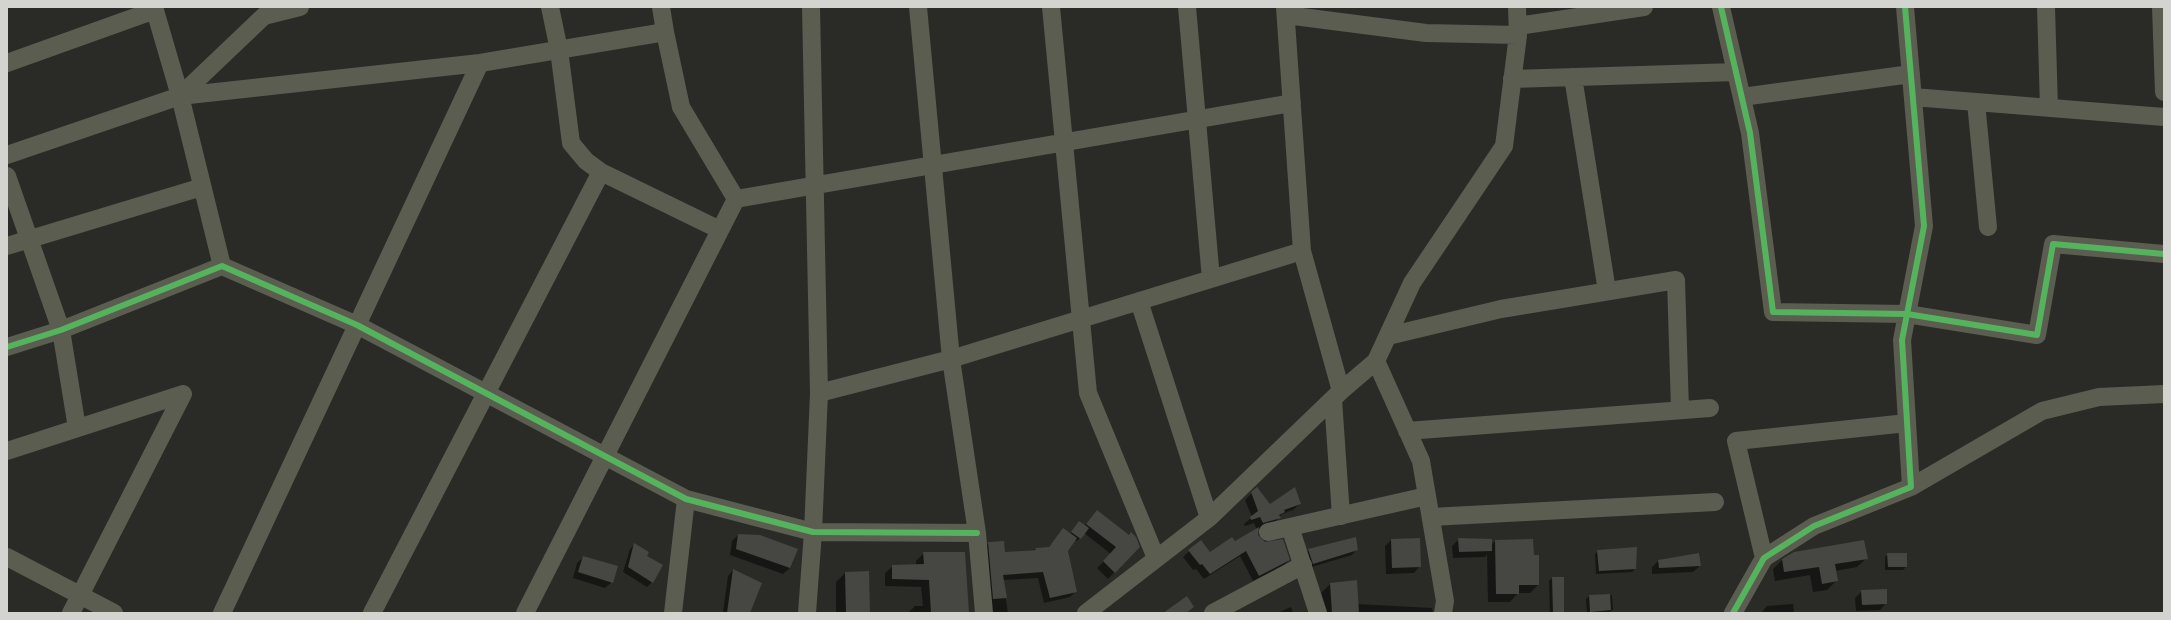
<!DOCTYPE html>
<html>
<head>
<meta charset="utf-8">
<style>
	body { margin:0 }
	#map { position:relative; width:2171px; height:620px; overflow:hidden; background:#2a2b26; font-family:"Roboto Condensed",sans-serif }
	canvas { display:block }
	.frame { position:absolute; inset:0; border:8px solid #d3d4cf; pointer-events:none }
</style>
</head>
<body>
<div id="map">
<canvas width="2171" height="620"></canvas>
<div class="frame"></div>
</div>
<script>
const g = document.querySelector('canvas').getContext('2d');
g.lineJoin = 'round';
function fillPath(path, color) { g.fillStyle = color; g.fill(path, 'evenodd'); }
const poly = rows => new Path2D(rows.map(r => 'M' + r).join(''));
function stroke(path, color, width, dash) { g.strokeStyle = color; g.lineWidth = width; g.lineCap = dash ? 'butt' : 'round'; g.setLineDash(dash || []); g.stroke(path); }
const shadow = poly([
	[1257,488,1270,505,1300,504,1293,510,1282,514,1273,524,1258,529,1257,535,1264,543,1289,560,1283,566,1253,581,1240,556,1204,579,1196,569,1193,570,1183,557,1189,551,1210,554,1257,530,1254,523,1245,526,1244,524,1252,517,1245,500],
	[1097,511,1139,547,1108,579,1097,568,1111,554,1084,533,1077,541,1075,540,1066,551,1076,591,1070,597,1044,603,1038,578,1003,580,1008,613,990,613,983,549,989,543,1004,553,1048,548,1063,530,1070,534,1077,525,1084,526],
	[738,535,790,568,783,574,730,555,732,541],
	[1459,539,1491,545,1495,541,1533,556,1538,585,1530,593,1518,593,1510,602,1488,602,1487,554,1485,557,1453,558,1452,546],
	[1391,540,1420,566,1414,573,1386,574,1385,546],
	[635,544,645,556,652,582,647,587,623,572,630,549],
	[1357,549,1352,555,1308,568,1303,556,1309,550],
	[1598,551,1635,569,1632,572,1596,574,1595,554],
	[924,553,968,613,908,613,915,606,923,606,921,587,885,586,885,573,893,566,916,565,916,561],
	[1888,554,1906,567,1903,570,1885,570,1885,557],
	[584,557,612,582,605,588,573,578,577,563],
	[1867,558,1857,567,1835,571,1837,580,1827,590,1813,592,1810,575,1775,581,1773,569,1782,560],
	[1658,561,1700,566,1693,572,1652,574,1652,567],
	[733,570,749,613,717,613,723,612,728,576],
	[845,573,869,613,836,613,836,582],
	[1552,578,1563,613,1550,613,1549,581],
	[1330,584,1357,604,1432,608,1433,613,1322,613,1321,593],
	[1862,591,1886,603,1880,610,1856,611,1855,598],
	[1612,595,1613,609,1610,612,1587,613,1586,599,1589,596],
	[1793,604,1794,613,1761,613,1767,606],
	[1291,607,1293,613,1277,613]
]);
const building = poly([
	[1257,487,1270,504,1295,487,1301,504,1284,510,1285,512,1279,515,1281,518,1263,523,1260,517,1251,520,1250,517,1258,511,1251,492],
	[1097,510,1129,535,1131,532,1136,537,1140,547,1115,573,1103,561,1116,547,1086,524],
	[1079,521,1089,528,1081,539,1071,532],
	[1259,527,1258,535,1265,542,1283,539,1290,560,1259,576,1246,551,1210,574,1202,564,1200,565,1188,550,1201,540,1210,552,1232,537,1235,541],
	[1063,528,1077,538,1068,551,1077,592,1050,598,1043,572,1003,575,1007,598,993,599,988,542,1004,541,1005,552,1036,550,1035,548,1049,547],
	[738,534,760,535,798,549,790,568,736,549],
	[1356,537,1358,550,1313,564,1308,549],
	[1420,538,1421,567,1392,568,1391,539],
	[1458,538,1492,539,1492,551,1459,552],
	[1533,539,1534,555,1539,555,1539,585,1519,585,1519,594,1496,594,1495,540],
	[1864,540,1868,559,1835,564,1838,581,1822,584,1819,567,1784,572,1782,559,1794,552],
	[634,543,649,552,647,556,663,565,653,583,628,567],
	[1637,547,1636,569,1599,571,1597,550],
	[923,552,965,552,969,613,931,613,929,580,892,579,892,565,924,564],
	[1699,553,1701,566,1659,568,1658,560],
	[1887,553,1907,553,1907,567,1888,567],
	[583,556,618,566,613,583,578,572],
	[733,569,762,583,750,613,727,613],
	[869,571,870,613,846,613,845,572],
	[1552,577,1564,577,1564,613,1553,613],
	[1357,580,1359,613,1332,613,1330,583],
	[1887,589,1887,604,1862,605,1861,590],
	[1610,594,1611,610,1590,612,1589,595],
	[1187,596,1194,607,1186,613,1163,613]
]);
const minor = poly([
	[154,7,180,96,222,266],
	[550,7,559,50,571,143,586,161,601,172,720,230],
	[661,7,665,32],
	[918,7,951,359,977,533,984,613],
	[1051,7,1088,393,1156,558],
	[1187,7,1211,279],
	[1285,7,1302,251,1341,391,1376,361],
	[1721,7,1750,133,1773,312,1907,314,2037,335,2053,244,2164,254],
	[2046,7,2049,108],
	[2161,7,2164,92],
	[1286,15,1426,33,1518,35,1517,7],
	[1518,26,1644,7],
	[7,63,155,10],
	[1573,77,1607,291],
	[1512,79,1736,72],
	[180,96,480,63,665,32,681,107,736,199],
	[1742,97,1911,74],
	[1913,97,2164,117],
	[1976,102,1988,227],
	[7,155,180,96,264,16,300,7],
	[7,176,61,330,77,428],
	[736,199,1292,103],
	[7,246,202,187],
	[1139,301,1209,518],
	[1388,336,1501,309,1676,280,1680,410],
	[7,347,61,330,222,266,357,325,686,499,813,532,977,533],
	[819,393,951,359,1302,251],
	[1333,399,1341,516],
	[1407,431,1710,408],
	[7,451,183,394],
	[1911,487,2042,411,2099,397,2164,394],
	[1431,517,1715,502],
	[1290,527,1318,613],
	[1268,532,1427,496],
	[7,557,114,613],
	[1764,558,1736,441,1907,423],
	[71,613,183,394],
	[222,613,480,63],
	[372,613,601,172],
	[525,613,736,199],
	[673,613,686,499],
	[807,613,813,532,819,393,811,7],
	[1086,613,1209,518,1341,391],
	[1213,613,1303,565],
	[1443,613,1445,601,1421,461,1376,361,1412,283,1504,146,1518,35],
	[1733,613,1764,558,1814,526,1911,487,1902,340,1924,226,1905,7]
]);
const cycleway = poly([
	[1721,7,1750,133,1773,312,1907,314,2037,335,2053,244,2164,254],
	[7,347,61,330,222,266,357,325,686,499,813,532,977,533],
	[1733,613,1764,558,1814,526,1911,487,1902,340,1924,226,1905,7]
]);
fillPath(shadow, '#0007');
fillPath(building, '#464642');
stroke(minor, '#5b5d50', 18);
stroke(cycleway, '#56b35d', 6);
</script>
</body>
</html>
